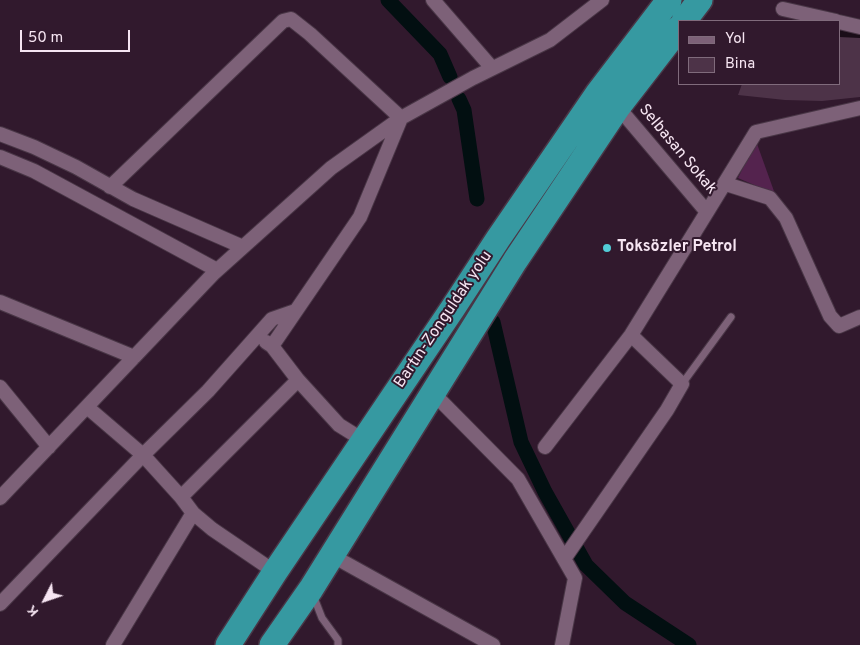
<!DOCTYPE html>
<html>
<head>
<meta charset="utf-8">
<style>
	body { margin:0 }
	#map { position:relative; width:860px; height:645px; overflow:hidden; background:#31192d; font-family:Overpass,sans-serif }
	canvas { display:block }
	.legend { position:absolute; left:678px; top:20px; width:162px; height:65px; box-sizing:border-box; background:#31192d; border:1px solid #806b7c; margin:0; padding:6px 9px; list-style:none; font-size:15px; color:#f6e5f2 }
	.legend li { display:flex; align-items:center; gap:10px; height:25px }
	.legend b { width:25px; border:1px solid #806b7c }
	.north { position:absolute; left:20px; top:575px; width:50px; height:50px; -webkit-text-stroke:4px #31192d; paint-order:stroke; rotate:229deg; font-size:14px; font-weight:700; line-height:20px; text-align:center; color:#f6e5f2 }
	.north::after { content:''; display:block; margin:auto; width:18px; height:22px; background:#f6e5f2; clip-path:polygon(50% 0,100% 100%,50% 72%,0 100%) }
	.scale { position:absolute; left:20px; top:30px; width:110px; height:22px; box-sizing:border-box; border:2px solid #f6e5f2; border-top:0; padding-left:6px; font-size:15px; line-height:18px; white-space:nowrap; color:#f6e5f2; -webkit-text-stroke:4px #31192d; paint-order:stroke }
</style>
</head>
<body>
<div id="map">
<canvas width="860" height="645"></canvas>
<ul class="legend">
<li><b style="height:6px;background:#7d6178"></b>Yol</li>
<li><b style="height:14px;background:#4d3348"></b>Bina</li>
</ul>
<div class="north">K</div>
<div class="scale">50 m</div>
</div>
<script>
const g = document.querySelector('canvas').getContext('2d');
g.lineJoin = 'round';
function fillPath(path, color) { g.fillStyle = color; g.fill(path, 'evenodd'); }
const poly = rows => new Path2D(rows.map(r => 'M' + r).join(''));
function stroke(path, color, width, dash) { g.strokeStyle = color; g.lineWidth = width; g.lineCap = dash ? 'butt' : 'round'; g.setLineDash(dash || []); g.stroke(path); }
function drawText(font, color, halo, rows, align = 'center') {
  g.font = font + ' Overpass,sans-serif'; g.lineWidth = 4; g.setLineDash([]); g.textBaseline = 'middle'; g.strokeStyle = halo; g.fillStyle = color; for (const [text, x, y, turn = 0] of rows) {
    g.save(); g.translate(x, y); g.rotate((+turn || 0) * Math.PI / 180); g.textAlign = isNaN(turn) ? turn : align; if (halo) g.strokeText(text, 0, 0); g.fillText(text, 0, 0); g.restore();
  }
}
const green = poly([
	[756,141,775,194,738,178]
]);
const shadow = poly([
	[828,11,860,19,860,96,740,94,743,84,839,84,839,21,818,21]
]);
const canal = poly([
	[388,0,440,54,450,77],
	[459,99,464,110,477,199],
	[493,322,521,442,545,492,586,565,625,603,689,645]
]);
const building = poly([
	[839,37,860,38,860,97,822,101,785,100,738,95,742,84,839,84]
]);
const lane = poly([
	[682,384,731,317],
	[313,595,322,618,338,640,338,645]
]);
const street = poly([
	[433,0,492,68],
	[783,9,836,21],
	[839,22,860,27],
	[618,107,707,212,756,132,860,108],
	[0,134,34,147,76,167,133,199,243,247],
	[0,157,34,171,217,270],
	[726,184,770,198,786,218,830,316,839,326,860,317],
	[110,187,283,21,291,19,310,34,401,118,360,217,272,346],
	[0,302,134,357],
	[266,342,272,346,298,380,339,425,363,440],
	[0,387,49,447],
	[433,393,518,479,575,578,562,645],
	[87,407,143,455,181,497,193,513,212,529,275,572],
	[545,447,631,335,707,212],
	[181,497,298,380],
	[0,498,214,273,331,168,401,118,473,78,550,40,602,0],
	[564,559,667,410,682,384,631,335],
	[340,560,493,645],
	[0,604,143,455,208,391,272,319,295,311],
	[113,645,193,513]
]);
const highway = poly([
	[684,21,700,0],
	[228,645,275,572,453,308,498,239,598,93,669,0],
	[272,645,311,589,515,261,618,107,679,28]
]);
const markers = [
	[607,248,5,"#52ccd6"]
];
const streetNames = [
	["Selbasan Sokak",677,150,50],
	["Bartın-Zonguldak yolu",444,320,-56]
];
const poiNames = [
	["Toksözler Petrol",617,248]
];
fillPath(green, '#54234e');
fillPath(shadow, '#0007');
stroke(canal, '#020f11', 15);
fillPath(building, '#4d3348');
stroke(lane, '#493646', 9);
stroke(street, '#493646', 16);
stroke(highway, '#493646', 28);
stroke(lane, '#7d6178', 7);
stroke(street, '#7d6178', 14);
stroke(highway, '#3699a1', 25);
for (const [x, y, r, color] of markers) { const dot = new Path2D(); dot.arc(x, y, r, 0, 2 * Math.PI); g.fillStyle = color; g.fill(dot); stroke(dot, '#31192d', 2); }
drawText('16px', '#f6e5f2', '#31192d', streetNames);
drawText('bold 16px', '#f6e5f2', '#31192d', poiNames, 'left');
</script>
</body>
</html>
